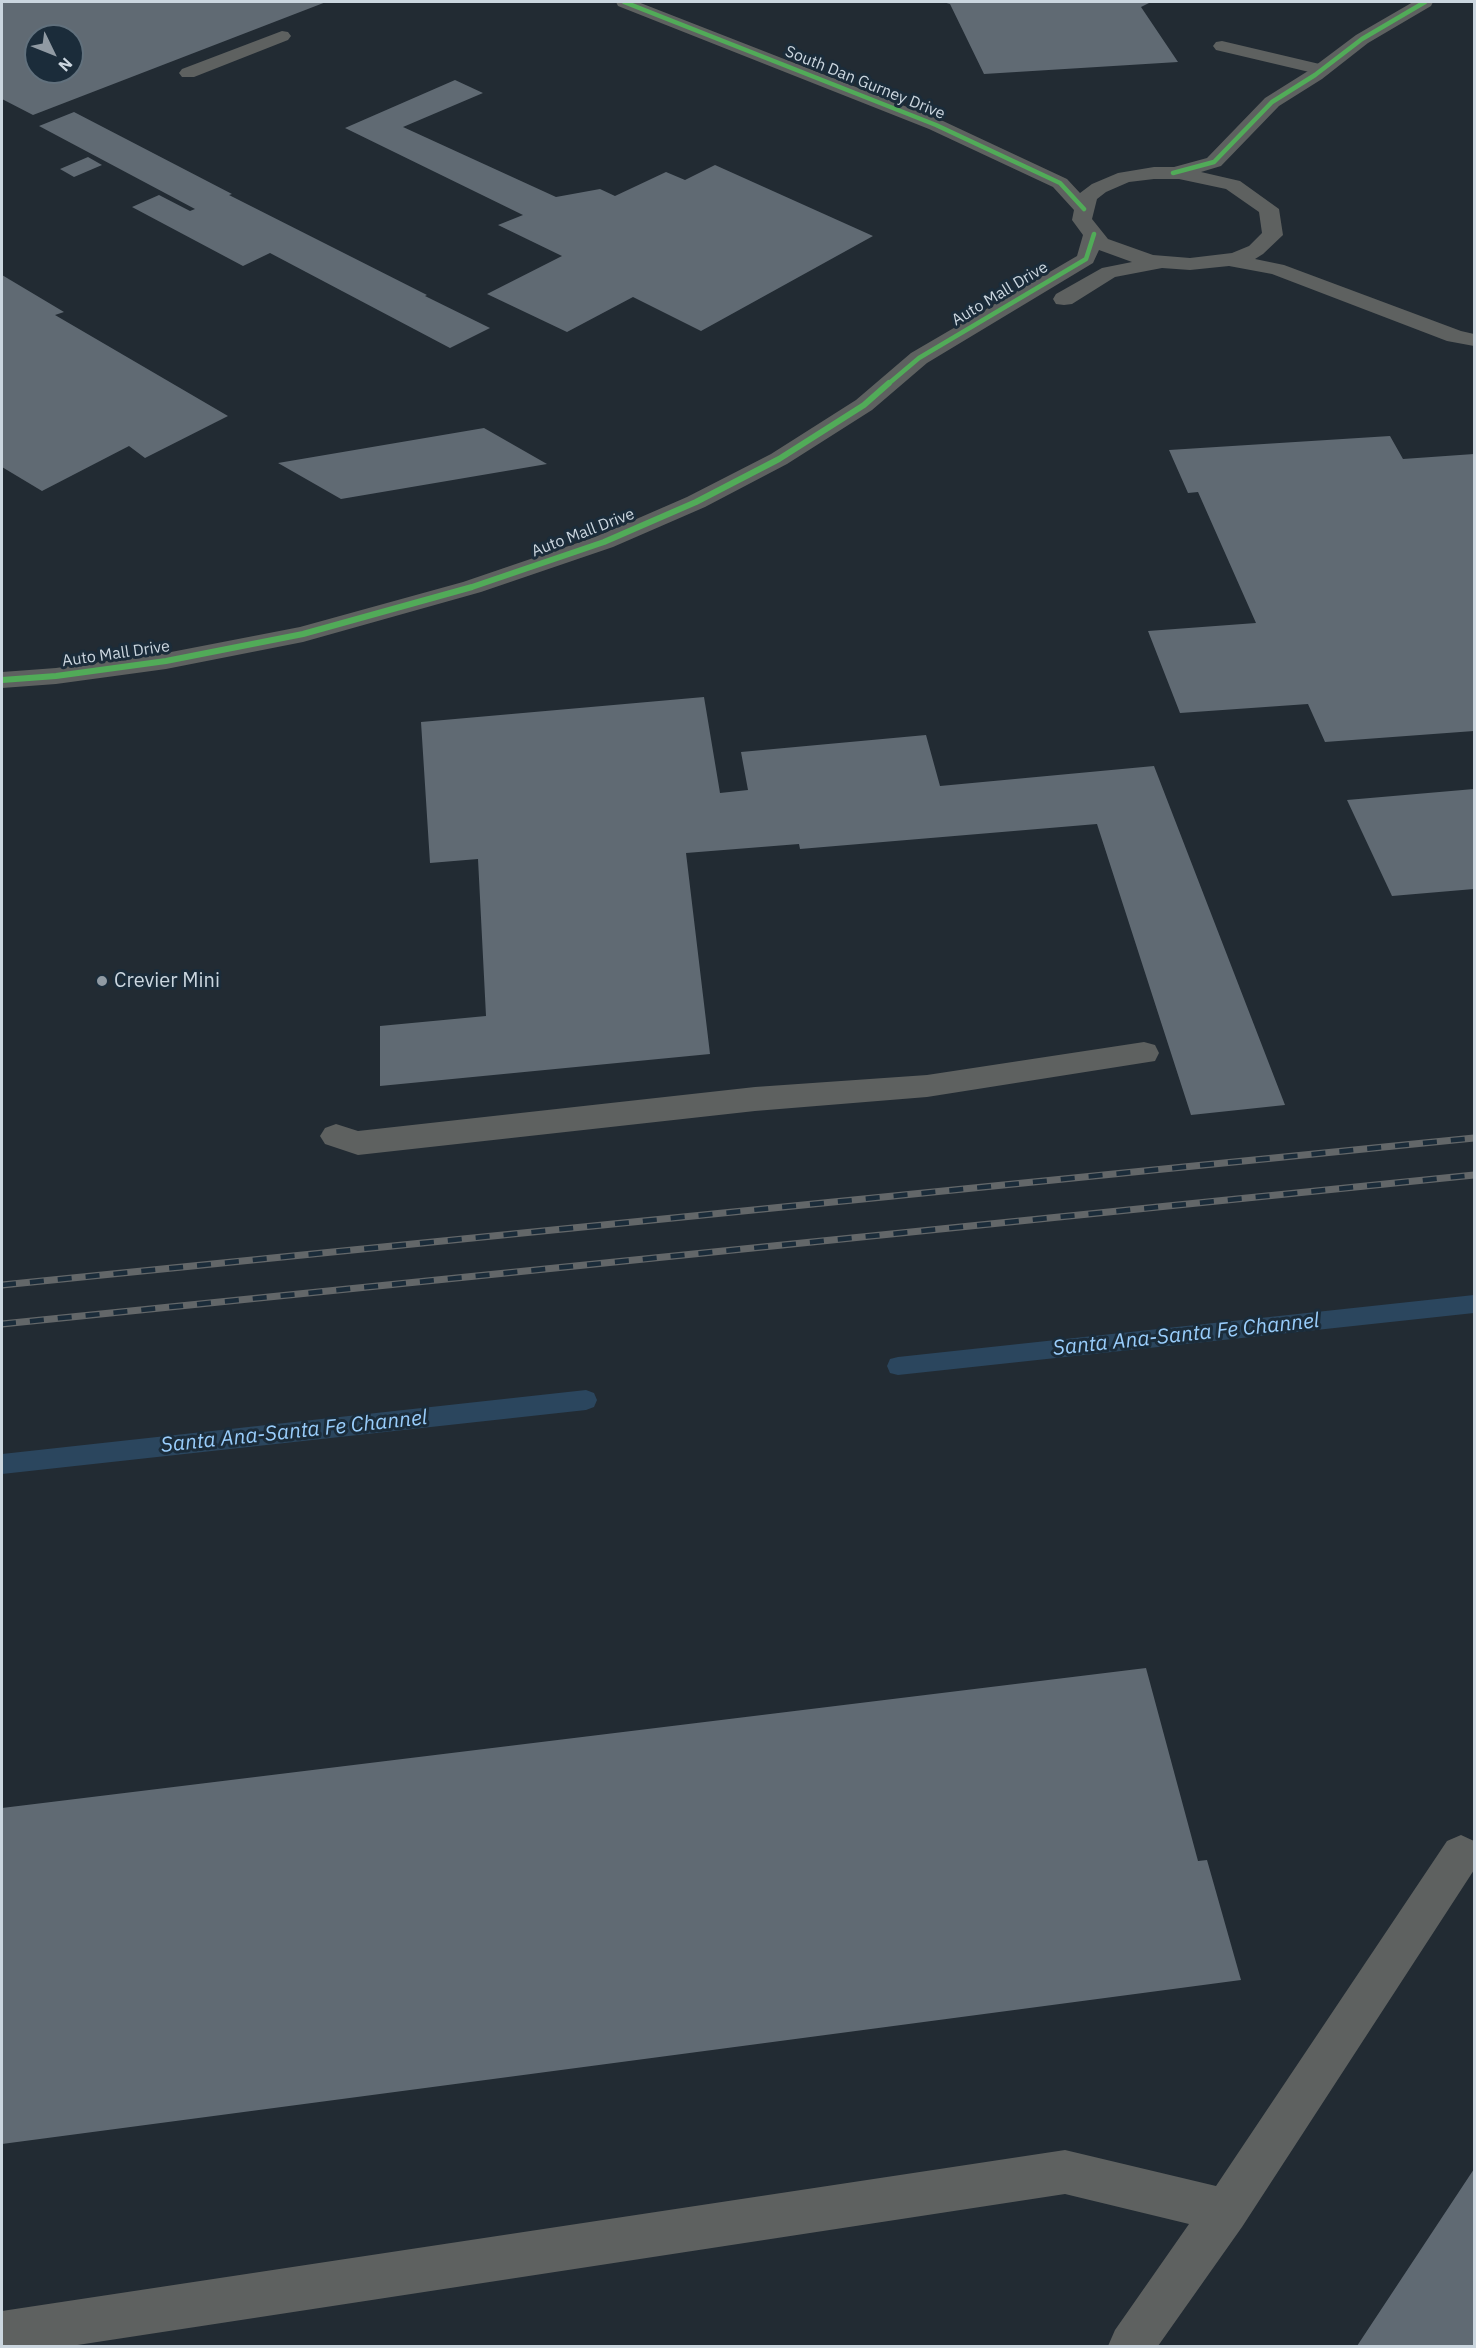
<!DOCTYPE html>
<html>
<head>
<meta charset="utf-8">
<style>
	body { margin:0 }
	#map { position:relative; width:1476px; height:2348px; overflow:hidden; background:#222b33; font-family:"IBM Plex Sans",sans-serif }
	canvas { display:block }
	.frame { position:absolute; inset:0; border:3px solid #cbd6df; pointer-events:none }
	.north { position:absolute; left:24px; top:24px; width:60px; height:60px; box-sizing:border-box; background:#1b2c3a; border:2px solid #61707c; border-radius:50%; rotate:133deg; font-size:16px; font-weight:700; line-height:24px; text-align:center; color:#cbd6df }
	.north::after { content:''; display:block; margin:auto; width:21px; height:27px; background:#909aa3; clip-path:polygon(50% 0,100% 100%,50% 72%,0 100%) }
</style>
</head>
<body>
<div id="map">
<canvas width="1476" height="2348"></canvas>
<div class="frame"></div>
<div class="north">N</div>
</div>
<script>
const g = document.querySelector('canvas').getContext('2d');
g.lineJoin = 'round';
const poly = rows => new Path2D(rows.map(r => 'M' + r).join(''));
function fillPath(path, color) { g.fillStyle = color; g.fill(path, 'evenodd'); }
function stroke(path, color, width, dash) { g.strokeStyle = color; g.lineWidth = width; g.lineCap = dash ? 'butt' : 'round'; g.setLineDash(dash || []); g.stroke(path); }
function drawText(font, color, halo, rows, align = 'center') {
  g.font = font + ' "IBM Plex Sans",sans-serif'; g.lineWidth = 6; g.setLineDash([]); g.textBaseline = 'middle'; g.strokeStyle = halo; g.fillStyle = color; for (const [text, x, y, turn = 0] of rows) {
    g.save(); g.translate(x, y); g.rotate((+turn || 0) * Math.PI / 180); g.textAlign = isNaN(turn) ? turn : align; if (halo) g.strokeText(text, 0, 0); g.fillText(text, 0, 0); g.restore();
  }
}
const stream = poly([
	[1474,1295,1474,1313,898,1375,890,1373,887,1366,890,1359,898,1357,1474,1295],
	[586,1390,594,1393,597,1400,594,1407,586,1410,2,1474,2,1454,586,1390]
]);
const building = poly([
	[2,2,326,2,33,115,2,99],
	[36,36,72,36,72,72,36,72],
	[943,2,1151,2,1141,7,1178,62,984,74,950,4],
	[455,80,483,93,403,127,556,197,600,189,615,196,666,172,685,180,715,165,873,236,701,331,633,297,567,332,487,294,562,256,498,225,523,215,345,128],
	[74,112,232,194,229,195,427,295,425,296,490,328,450,348,270,253,243,266,132,207,159,195,190,211,195,209,39,126],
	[88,157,102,165,74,177,60,169],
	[2,275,64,312,55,315,228,416,145,458,129,446,42,491,2,467],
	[484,428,547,464,341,499,278,463],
	[1390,436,1403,459,1474,454,1474,731,1325,742,1308,704,1180,713,1148,631,1256,623,1198,492,1188,493,1169,450],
	[704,697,720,793,748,790,741,752,926,735,940,786,1154,766,1285,1105,1191,1115,1097,824,800,849,799,844,686,853,710,1054,380,1086,380,1026,486,1016,478,859,430,863,421,722],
	[1474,789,1474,889,1392,896,1347,800],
	[1146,1668,1198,1861,1207,1860,1241,1980,2,2144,2,1808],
	[1474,2169,1474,2346,1357,2346]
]);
const lane = poly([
	[282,31,288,32,291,36,288,40,194,77,182,77,179,73,182,69,282,31],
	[1222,41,1328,66,1331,70,1328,74,1322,75,1216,50,1213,46,1216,42,1222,41],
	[1144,1042,1155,1045,1159,1053,1155,1061,927,1097,755,1111,358,1155,325,1144,320,1136,325,1128,336,1124,358,1131,755,1087,927,1075,1144,1042],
	[1461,1835,1474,1841,1474,1870,1242,2227,1158,2346,1108,2346,1115,2330,1189,2224,1065,2194,71,2346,2,2346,2,2311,1065,2150,1216,2186,1447,1841,1461,1835]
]);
const street = poly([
	[616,2,638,2,943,121,1067,179,1080,193,1092,184,1118,173,1154,167,1174,167,1207,158,1265,98,1308,71,1356,35,1413,2,1433,2,1431,6,1368,43,1322,79,1279,106,1221,166,1201,172,1240,181,1279,209,1283,235,1263,254,1255,259,1284,265,1461,331,1474,334,1474,346,1447,341,1272,274,1229,266,1190,270,1162,268,1115,277,1072,304,1064,305,1056,304,1053,299,1056,294,1102,268,1132,262,1099,250,1093,263,927,363,872,410,787,464,705,507,613,547,481,592,303,642,166,669,56,684,2,688,2,672,56,668,166,653,300,627,463,582,595,537,687,497,771,454,856,400,911,353,1077,256,1083,235,1072,220,1074,210,1053,187,929,129,618,6,616,2],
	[1154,179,1179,179,1226,189,1259,212,1262,233,1249,246,1232,253,1190,258,1153,255,1108,239,1092,219,1097,199,1106,192,1129,182,1154,179]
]);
const rail = poly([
	[2,1285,1474,1138],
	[2,1324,1474,1175]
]);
const cyclewayFar1 = poly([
	[624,2,936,125,1060,183,1084,209],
	[1173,173,1214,162,1272,102,1315,75,1362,39,1425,2],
	[887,385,919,358,1086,259,1094,234]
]);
const cycleway = poly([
	[2,680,56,676,166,661,303,634,472,587,604,542,696,502,779,459,864,405,889,383]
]);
const markers = [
	[102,981,6,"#909aa3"]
];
const farStreetnames = [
	["South Dan Gurney Drive",865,83,22],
	["Auto Mall Drive",1000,294,-31],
	["Auto Mall Drive",583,533,-21],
	["Auto Mall Drive",116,654,-8]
];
const poiNames = [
	["Crevier Mini",114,981]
];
const waterNames = [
	["Santa Ana-Santa Fe Channel",1186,1335,-6],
	["Santa Ana-Santa Fe Channel",294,1432,-6]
];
fillPath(stream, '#2b465e');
fillPath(building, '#606a73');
fillPath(lane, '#5e6160');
fillPath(street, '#5e6160');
stroke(rail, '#636769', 7);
stroke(rail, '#1b2c3a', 4.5, [14]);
stroke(cyclewayFar1, '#51ab58', 4.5);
stroke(cycleway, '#51ab58', 6);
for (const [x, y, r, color] of markers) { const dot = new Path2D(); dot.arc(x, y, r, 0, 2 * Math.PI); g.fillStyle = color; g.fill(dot); stroke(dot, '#1b2c3a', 2); }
drawText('16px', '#cbd6df', '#1b2c3a', farStreetnames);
drawText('20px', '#cbd6df', '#1b2c3a', poiNames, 'left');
drawText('italic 21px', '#99cdfb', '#1b2c3a', waterNames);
</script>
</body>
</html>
